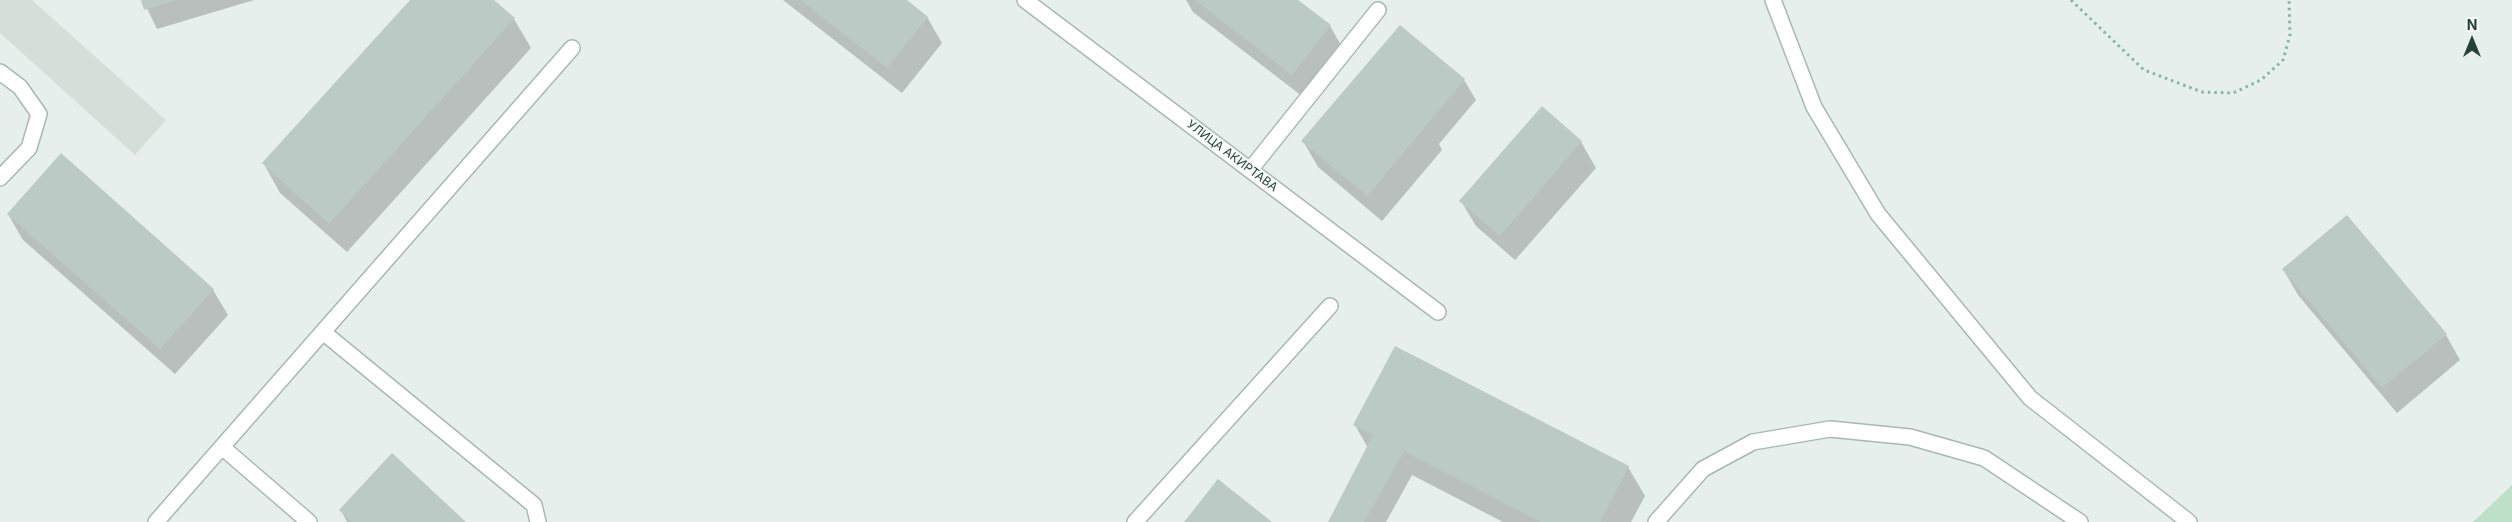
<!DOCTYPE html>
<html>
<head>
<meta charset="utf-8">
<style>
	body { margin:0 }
	#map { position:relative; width:2512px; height:522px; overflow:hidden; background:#e6efeb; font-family:Inter,sans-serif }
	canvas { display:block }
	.north { position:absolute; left:2447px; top:15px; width:50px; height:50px; -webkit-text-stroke:4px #f7fbf9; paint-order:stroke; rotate:0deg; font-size:14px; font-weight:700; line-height:20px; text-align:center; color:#24423a }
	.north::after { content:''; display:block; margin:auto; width:18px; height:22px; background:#24423a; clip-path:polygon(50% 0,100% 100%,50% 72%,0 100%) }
</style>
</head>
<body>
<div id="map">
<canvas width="2512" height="522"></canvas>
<div class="north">N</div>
</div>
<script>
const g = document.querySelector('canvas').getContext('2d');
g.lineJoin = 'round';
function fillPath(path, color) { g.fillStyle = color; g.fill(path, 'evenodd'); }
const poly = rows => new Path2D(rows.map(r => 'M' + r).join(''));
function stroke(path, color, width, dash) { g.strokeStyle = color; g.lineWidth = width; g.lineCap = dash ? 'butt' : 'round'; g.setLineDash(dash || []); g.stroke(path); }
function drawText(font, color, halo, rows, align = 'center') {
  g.font = font + ' Inter,sans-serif'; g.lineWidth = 4; g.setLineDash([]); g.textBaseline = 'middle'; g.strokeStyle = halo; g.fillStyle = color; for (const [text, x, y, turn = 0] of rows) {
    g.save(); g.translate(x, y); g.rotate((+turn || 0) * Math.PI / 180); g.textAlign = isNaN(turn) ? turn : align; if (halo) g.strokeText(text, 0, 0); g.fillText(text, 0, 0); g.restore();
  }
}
const built = poly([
	[0,0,32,0,166,120,135,155,0,33]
]);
const green = poly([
	[2512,485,2512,522,2473,522]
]);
const shadow = poly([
	[143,0,254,0,157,29],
	[411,0,493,0,514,19,531,48,347,252,280,193,264,164],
	[783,0,905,0,927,17,942,43,902,93],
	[1186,0,1296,0,1330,26,1345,52,1307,100,1193,12],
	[1400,27,1464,80,1476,100,1439,144,1442,150,1382,221,1318,167,1303,141],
	[1542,108,1581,142,1596,168,1515,260,1476,226,1461,201],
	[8,214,213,290,228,315,175,374,23,240],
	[2283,269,2446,335,2460,360,2397,413,2298,295],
	[1355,425,1628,467,1645,496,1631,522,1503,522,1412,475,1386,522,1330,522,1368,448],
	[341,510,464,522,347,522]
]);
const building = poly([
	[141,0,177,0,144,10],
	[410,0,494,0,515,18,329,224,262,163],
	[800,0,907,0,928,17,887,68],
	[1195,0,1298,0,1331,25,1292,75],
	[1400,25,1465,79,1367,196,1301,141],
	[1542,106,1582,141,1500,236,1459,201],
	[61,153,214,289,160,349,7,214],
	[2347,215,2447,334,2382,388,2282,269],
	[1395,346,1629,466,1600,522,1541,522,1404,451,1364,522,1328,522,1373,435,1353,425],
	[392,453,466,522,352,522,339,510],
	[1218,479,1272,522,1184,522]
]);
const path = poly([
	[2071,0,2144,70,2202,92,2233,93,2261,80,2283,60,2290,35,2289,0]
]);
const lane = poly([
	[0,72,20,87,39,114,29,148,0,178],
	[1250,170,1378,10],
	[323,332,534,505,538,522],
	[222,447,309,522],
	[156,522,572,48],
	[1135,522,1330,306]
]);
const street = poly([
	[1025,0,1438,312],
	[1773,0,1814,107,1878,214,2030,398,2189,522],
	[1656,522,1703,469,1753,442,1830,429,1910,437,1984,458,2080,522]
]);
const streetNames = [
	["УЛИЦА АКИРТАВА",1232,156,37]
];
fillPath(built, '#d4dfda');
fillPath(green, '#bfe0c8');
fillPath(shadow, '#0003');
fillPath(building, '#bbcac4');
stroke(lane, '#a8b8b2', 18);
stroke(street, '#a8b8b2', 18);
stroke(path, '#86b3a5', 3, [2.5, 4]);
stroke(lane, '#fff', 15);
stroke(street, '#fff', 15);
drawText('12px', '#24423a', '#f7fbf9', streetNames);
</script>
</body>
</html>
